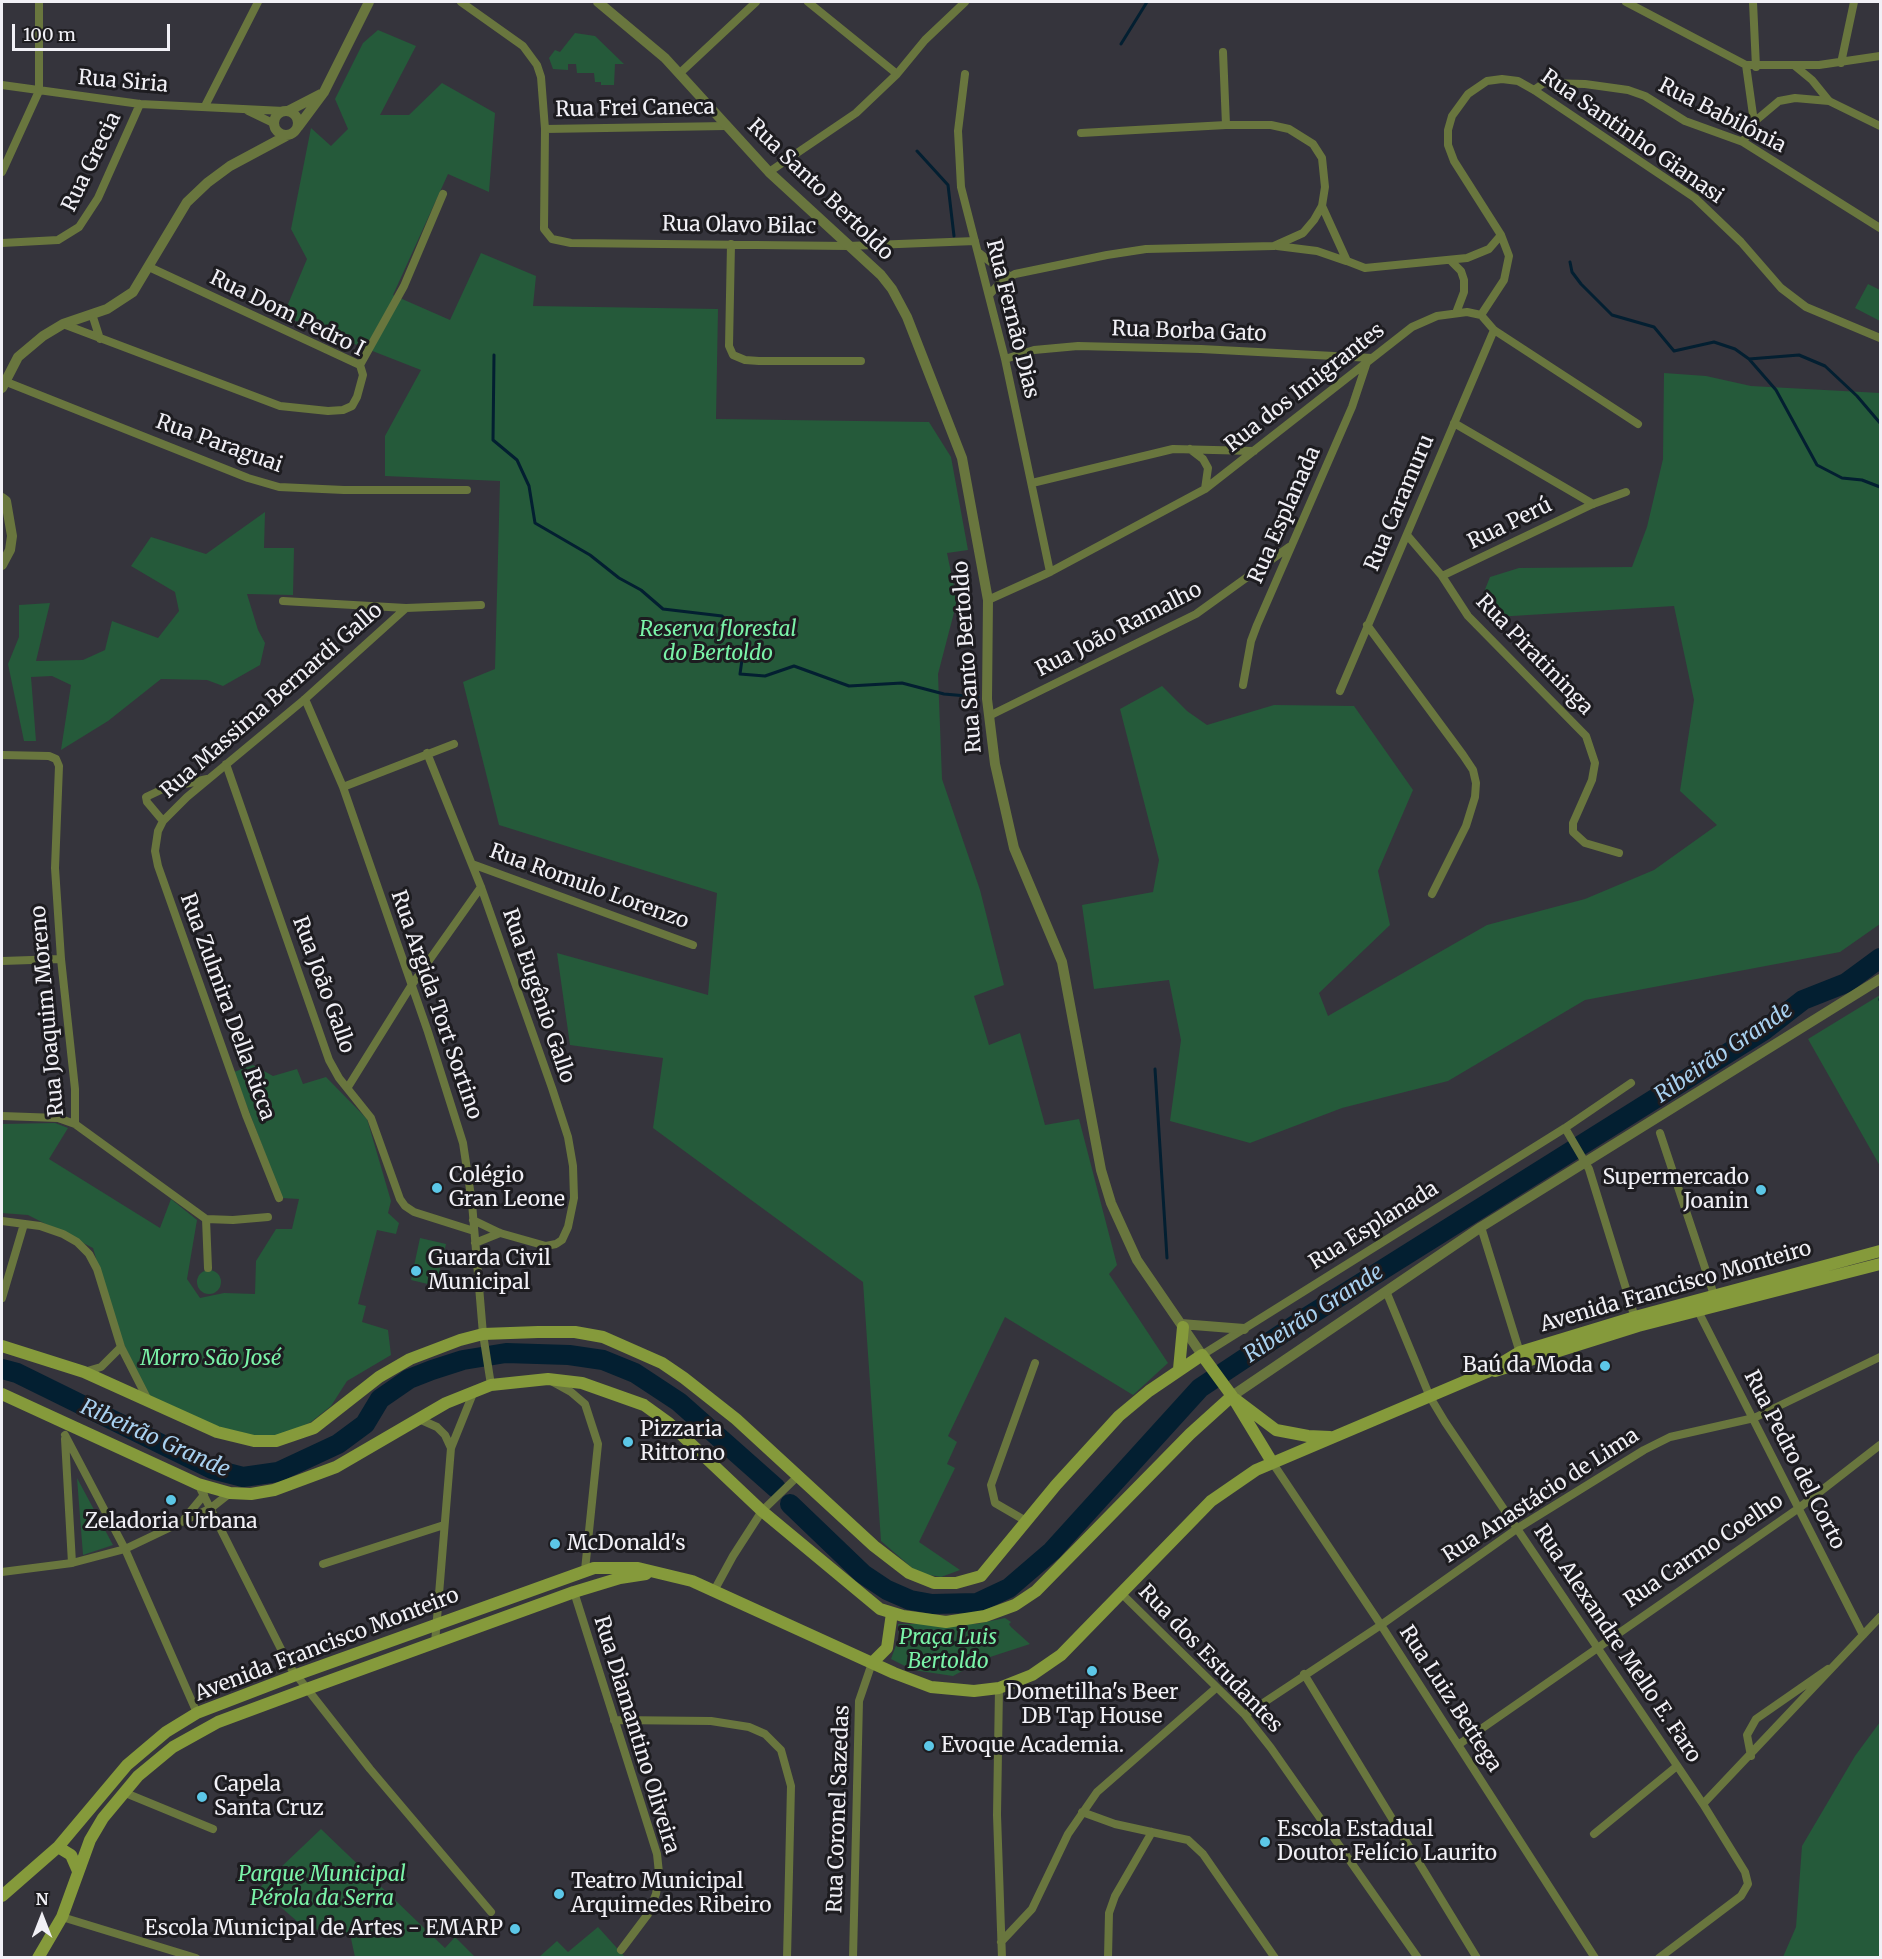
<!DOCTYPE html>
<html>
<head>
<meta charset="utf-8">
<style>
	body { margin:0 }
	#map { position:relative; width:1882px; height:1959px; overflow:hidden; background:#35343c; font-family:Merriweather,serif }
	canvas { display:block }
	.frame { position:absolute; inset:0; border:3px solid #f1f0f6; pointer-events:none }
	.north { position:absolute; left:12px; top:1887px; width:60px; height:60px; -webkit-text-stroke:4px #1d1c20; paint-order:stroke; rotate:0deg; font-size:16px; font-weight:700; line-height:24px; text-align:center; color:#f1f0f6 }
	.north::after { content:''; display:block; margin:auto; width:21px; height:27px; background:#f1f0f6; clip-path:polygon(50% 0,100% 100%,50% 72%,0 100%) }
	.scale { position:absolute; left:12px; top:24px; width:158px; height:27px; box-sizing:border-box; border:3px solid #f1f0f6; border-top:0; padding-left:8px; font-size:18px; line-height:21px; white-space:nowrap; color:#f1f0f6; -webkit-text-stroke:4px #1d1c20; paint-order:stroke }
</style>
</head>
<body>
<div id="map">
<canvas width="1882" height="1959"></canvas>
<div class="frame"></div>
<div class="north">N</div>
<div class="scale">100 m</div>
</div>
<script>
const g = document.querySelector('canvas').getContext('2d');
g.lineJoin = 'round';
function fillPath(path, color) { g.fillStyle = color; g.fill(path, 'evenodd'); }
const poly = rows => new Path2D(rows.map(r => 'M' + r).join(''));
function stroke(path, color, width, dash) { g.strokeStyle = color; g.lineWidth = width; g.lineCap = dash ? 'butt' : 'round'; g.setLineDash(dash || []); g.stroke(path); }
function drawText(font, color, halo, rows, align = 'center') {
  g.font = font + ' Merriweather,serif'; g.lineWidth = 6; g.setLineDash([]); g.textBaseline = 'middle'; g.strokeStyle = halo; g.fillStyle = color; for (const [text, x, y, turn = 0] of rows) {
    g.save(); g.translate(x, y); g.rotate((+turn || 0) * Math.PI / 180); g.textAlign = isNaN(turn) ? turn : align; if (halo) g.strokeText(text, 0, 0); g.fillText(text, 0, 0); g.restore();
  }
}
const green = poly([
	[378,30,416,46,380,115,409,115,442,83,495,113,489,192,448,174,393,295,450,320,481,253,536,276,533,306,718,309,716,419,929,422,951,457,968,550,947,553,957,601,938,674,942,779,980,890,1004,985,974,996,989,1045,1020,1033,1045,1125,1079,1119,1117,1265,1109,1274,1168,1363,1133,1395,1005,1317,948,1436,957,1442,947,1464,955,1468,919,1542,960,1570,941,1577,918,1573,881,1541,863,1282,653,1128,663,1058,570,1045,557,953,708,995,717,893,499,825,463,682,495,669,500,481,385,476,385,436,421,370,283,316,307,259,291,229,311,128,331,146,348,129,335,99,363,43],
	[575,33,595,36,624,64,615,64,614,85,601,85,601,82,595,82,594,73,577,73,576,64,568,64,568,70,553,69,549,58,555,50,560,52],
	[1868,284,1880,290,1880,321,1855,308],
	[1664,373,1706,376,1751,386,1880,393,1880,924,1840,952,1585,1000,1448,1081,1342,1108,1250,1143,1170,1121,1181,1040,1169,980,1094,989,1082,905,1153,892,1159,860,1120,709,1162,686,1187,711,1207,725,1274,705,1354,706,1413,790,1378,871,1390,925,1319,993,1328,1016,1487,925,1585,899,1654,870,1717,825,1680,791,1694,700,1674,606,1496,617,1482,597,1490,577,1519,568,1632,567,1647,527,1663,459],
	[265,512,264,548,294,548,293,595,247,594,258,630,265,643,260,665,223,686,207,680,161,679,108,721,61,750,71,685,52,676,31,677,36,741,24,741,8,664,19,637,19,605,50,603,36,661,83,660,105,650,112,621,158,638,179,611,175,592,131,566,151,537,206,554],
	[1880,995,1880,1166,1808,1039],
	[253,1065,273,1076,297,1069,303,1084,326,1077,367,1119,391,1201,388,1213,399,1223,396,1234,377,1230,358,1304,366,1306,362,1322,388,1330,391,1355,347,1381,331,1406,311,1422,284,1435,252,1440,156,1403,143,1389,115,1323,93,1248,28,1215,2,1213,2,1124,55,1123,68,1128,49,1159,160,1228,171,1199,197,1220,187,1279,200,1298,224,1293,255,1294,256,1261,276,1229,292,1229,299,1199,282,1198,234,1072],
	[420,1238,446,1244,436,1286,411,1280],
	'197 1282a12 12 0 1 1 24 0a12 12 0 1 1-24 0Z',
	[77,1478,113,1545,83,1555],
	[1005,1618,1011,1622,1009,1624,1011,1627,1030,1644,984,1659,953,1676,913,1670,891,1659,899,1637,898,1624,976,1624],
	[1880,1722,1880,1957,1783,1957,1796,1927,1802,1846,1855,1756],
	[321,1829,445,1948,455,1937,475,1957,355,1957,350,1934,328,1929,307,1930,259,1888],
	[598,1927,625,1957,538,1958,557,1941,568,1952]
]);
const stream = poly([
	[1121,44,1147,2],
	[917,151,948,185,954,236],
	[1570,262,1572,272,1581,284,1612,315,1654,327,1674,351,1714,342,1735,349,1749,359,1799,355,1825,366,1857,396,1880,423],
	[494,355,493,440,517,460,529,486,535,523,590,555,619,578,641,590,663,609,722,616,745,638,740,674,765,676,794,666,849,686,902,683,944,694,978,697],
	[1749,359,1776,390,1817,465,1842,478,1862,480,1880,487],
	[1855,976,1860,981],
	[1880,999,1880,1000],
	[1155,1069,1167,1258]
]);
const river = poly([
	[2,1369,17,1373,212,1469,243,1477,278,1472,338,1444,365,1424,380,1399,409,1379,432,1370,463,1360,506,1353,569,1355,603,1360,635,1373,679,1402,776,1488],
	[790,1504,863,1574,887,1590,910,1600,932,1604,977,1603,1009,1588,1052,1551,1200,1388,1307,1317,1763,1031,1803,1000,1846,983,1880,958]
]);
const minor = poly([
	[461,2,523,46,537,65,541,77,545,129,544,229,552,239,571,243,848,246,975,241],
	[808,2,897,74],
	[1626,2,1746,65,1819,65,1880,56],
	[1753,2,1756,67],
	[1223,52,1226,125],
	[1841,63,1854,2],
	[1746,65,1754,122],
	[1795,66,1812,80,1829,101,1880,126],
	[680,73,756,2],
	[965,74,958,131,961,187,1005,359,1050,572],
	[2,85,140,104,284,111],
	[1534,90,1544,83,1585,84,1628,90,1645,96,1685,121,1743,142,1880,228],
	[205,106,258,2],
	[248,111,273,123],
	[545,129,726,126],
	[1743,142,1754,122,1779,101,1795,98,1829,101],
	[2,172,39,91,39,2],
	[769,172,856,113,897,74,925,40,965,2],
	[1322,206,1347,261,1365,268,1467,258,1489,249,1501,235],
	[2,243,58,240,79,227,98,198,140,104],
	[731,244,729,346,733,355,745,360,759,361,861,361],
	[1277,246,1317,251,1346,261],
	[979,253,1009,276],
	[1452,262,1461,271,1464,280,1464,292,1456,313],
	[989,295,1001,282,1015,274,1107,255,1146,249,1274,246,1303,233,1314,220,1322,206,1325,187,1322,158,1313,144,1289,129,1271,125,1226,125,1081,133],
	[92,314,100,339],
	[1481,315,1504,280,1509,256,1501,235,1454,161,1448,145,1448,130,1452,116,1468,94,1487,81,1502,79,1518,81,1534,90,1695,198,1741,242,1781,288,1806,307,1880,338],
	[63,324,280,406,328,411,343,410,352,406,357,397,363,375,360,365,149,267],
	[1005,359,1034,350,1078,346,1201,349,1372,358],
	[360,365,404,286,443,194],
	[4,381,248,478,279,487,344,490,467,490],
	[1454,423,1593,504],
	[1190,449,1203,459,1208,468,1205,489],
	[1032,483,1173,449,1254,451],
	[1407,535,1442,576,1468,616,1586,736,1595,763,1592,780,1573,823,1573,832,1585,843,1619,853],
	[1442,576,1593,504,1626,492],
	[988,600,1050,572,1205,489,1412,327,1437,316,1467,312,1481,315,1494,330,1638,424],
	[283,601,406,608],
	[1367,625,1463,755,1473,770,1476,783,1475,797,1466,826,1432,894],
	[1243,685,1251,641,1257,625,1352,407,1367,362],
	[1340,691,1494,330],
	[305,699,343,787,428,1032,463,1143,472,1203,483,1334,491,1385],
	[989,716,1196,614,1289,547],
	[427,753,481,887,552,1088,568,1137,573,1166,574,1198,568,1227,562,1240,556,1244,546,1246,500,1233,473,1220],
	[2,755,49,756,56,759,59,766,55,868,61,959,75,1089,75,1124],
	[226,764,329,1060,339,1078,371,1118,400,1199,405,1206,414,1212,474,1231],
	[343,787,454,744],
	[163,821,147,802,146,797,163,789,207,779],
	[472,864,693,945],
	[2,961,61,959],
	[348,1087,411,986,481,887],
	[2,1116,58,1118,75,1124,206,1219,233,1220,268,1217],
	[1565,1128,1589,1169,1636,1321],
	[1660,1133,1716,1301],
	[279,1198,246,1115,158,866,155,851,158,831,163,821,187,797,305,699,406,608,481,605],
	[206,1219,208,1268],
	[2,1221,40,1226,63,1234,77,1242,89,1254,97,1269,121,1347,148,1400],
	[1481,1227,1521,1356],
	[475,1243,500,1233],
	[1386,1291,1430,1397,1445,1422,1703,1804,1745,1872,1748,1884,1741,1896,1659,1958],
	[2,1298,24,1224],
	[1696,1307,1863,1635],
	[1202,1355,1565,1128,1631,1083],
	[84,1372,101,1367,121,1347],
	[553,1382,571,1392,585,1404,598,1444,585,1570],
	[419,1419,437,1427,445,1435,451,1448],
	[65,1435,125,1549,197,1713],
	[65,1439,72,1563],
	[1272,1462,1381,1625,1595,1958],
	[198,1484,290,1667,370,1769,491,1912],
	[185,1518,204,1495],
	[1026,1521,995,1503,991,1485,1035,1363],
	[323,1564,444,1525],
	[2,1572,72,1563,125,1549,211,1508,230,1493],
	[715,1589,733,1556,762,1511,797,1477],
	[574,1592,657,1854,659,1873,656,1894,648,1914,621,1950],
	[1121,1593,1245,1715,1271,1748,1418,1958],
	[435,1643,451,1448,474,1391],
	[1304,1674,1477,1958],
	[999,1688,997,1815,1002,1958],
	[1245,1715,1381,1625,1518,1528,1644,1450,1670,1437,1754,1418,1880,1357],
	[614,1720,711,1721,749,1727,765,1734,781,1750,791,1786,787,1958],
	[1458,1745,1799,1508,1880,1445],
	[1751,1756,1747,1735,1756,1719,1828,1669],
	[123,1792,213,1829],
	[1703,1804,1880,1617],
	[1082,1812,1115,1824,1188,1840,1203,1854,1275,1958],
	[1594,1834,1677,1766],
	[62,1917,196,1958],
	[1001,1942,1032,1909,1068,1834,1097,1792,1216,1688],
	[853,1958,859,1701,872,1663],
	[1108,1958,1109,1913,1115,1896,1152,1832]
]);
const tertiary = poly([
	[598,2,665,58,769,172,881,275,892,289,907,317,962,458,988,600,987,699,995,764,1014,848,1062,962,1101,1170,1111,1203,1137,1260,1202,1355],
	'274 123a12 12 0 1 1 24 0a12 12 0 1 1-24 0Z',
	[288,111,321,94],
	[298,127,324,92,369,2],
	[2,388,18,357,43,336,63,324,107,309,133,292,187,202,207,183,230,166,286,136],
	[2,498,6,501,12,536,10,550,2,565],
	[1181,1324,1244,1329],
	[1232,1396,1481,1227,1880,979]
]);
const secondary = poly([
	[2,1346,84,1372,217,1432,254,1441,276,1441,314,1428,379,1377,410,1359,460,1340,483,1334,538,1332,575,1332,603,1337,662,1363,684,1378,736,1419,874,1546,909,1573,934,1583,956,1583,981,1576,1056,1485,1119,1416,1149,1391,1202,1355,1232,1396,1272,1462],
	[1179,1369,1183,1327],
	[1495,1371,1638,1326,1880,1264],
	[2,1394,198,1484,230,1493,251,1494,274,1490,336,1467,446,1403,491,1385,548,1379,582,1383,644,1405,669,1423,762,1511,880,1609,903,1616,946,1622,985,1616,1015,1605,1036,1591,1190,1434,1232,1396],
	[1235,1399,1276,1430,1308,1436,1330,1437],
	[872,1663,887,1648,892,1613],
	[58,1847,71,1855,78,1871],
	[2,1896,58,1847,127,1765,166,1732,197,1713,296,1675,594,1568,638,1568,692,1581,894,1673,931,1687,974,1691,999,1688,1032,1675,1061,1655,1211,1501,1256,1470,1487,1372,1520,1352,1635,1317,1880,1251],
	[38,1958,62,1917,90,1840,103,1818,138,1776,173,1747,218,1722,307,1689,574,1592,620,1578,646,1574]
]);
const markers = [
	[437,1188,6,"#5cc7e7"],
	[1761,1190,6,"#5cc7e7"],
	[416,1271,6,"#5cc7e7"],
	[1605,1366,6,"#5cc7e7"],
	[628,1442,6,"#5cc7e7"],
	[171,1500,6,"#5cc7e7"],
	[555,1544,6,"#5cc7e7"],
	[1092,1671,6,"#5cc7e7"],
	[929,1746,6,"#5cc7e7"],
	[202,1797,6,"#5cc7e7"],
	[1265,1842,6,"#5cc7e7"],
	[559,1894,6,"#5cc7e7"],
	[515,1929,6,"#5cc7e7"]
];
const streetNames = [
	["Rua Siria",123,82,5],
	["Rua Frei Caneca",635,109,-1],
	["Rua Babilônia",1722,116,27],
	["Rua Santinho Gianasi",1632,137,35],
	["Rua Grecia",92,162,-64],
	["Rua Santo Bertoldo",820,190,44],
	["Rua Olavo Bilac",739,226,1],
	["Rua Dom Pedro I",287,314,26],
	["Rua Fernão Dias",1012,319,76],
	["Rua Borba Gato",1189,332,2],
	["Rua dos Imigrantes",1305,388,-38],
	["Rua Paraguai",219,444,20],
	["Rua Caramuru",1400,503,-67],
	["Rua Esplanada",1285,515,-66],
	["Rua Perú",1510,524,-26],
	["Rua João Ramalho",1119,630,-27],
	["Rua Piratininga",1534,655,46],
	["Rua Santo Bertoldo",968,657,-94],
	["Rua Massima Bernardi Gallo",272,701,-41],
	["Rua Romulo Lorenzo",589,887,20],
	["Rua João Gallo",323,985,70],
	["Rua Eugênio Gallo",538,996,71],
	["Rua Argida Tort Sortino",436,1005,71],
	["Rua Zulmira Della Ricca",227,1007,70],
	["Rua Joaquim Moreno",48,1011,-95],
	["Rua Esplanada",1374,1226,-32],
	["Avenida Francisco Monteiro",1676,1287,-16],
	["Rua Pedro del Corto",1794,1460,63],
	["Rua Anastácio de Lima",1541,1496,-33],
	["Rua Carmo Coelho",1704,1551,-34],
	["Rua Alexandre Mello E. Faro",1617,1644,56],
	["Avenida Francisco Monteiro",327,1645,-21],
	["Rua dos Estudantes",1210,1659,46],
	["Rua Luiz Bettega",1450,1699,57],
	["Rua Diamantino Oliveira",636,1735,73],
	["Rua Coronel Sazedas",839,1809,-88]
];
const parkNames = [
	["Reserva florestal",718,630],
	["do Bertoldo",718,654],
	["Morro São José",211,1359],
	["Praça Luis",948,1638],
	["Bertoldo",948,1662],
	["Parque Municipal",322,1875],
	["Pérola da Serra",322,1899]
];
const poiNames = [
	["Colégio",449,1176],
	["Gran Leone",449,1200],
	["Supermercado",1749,1178,"right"],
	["Joanin",1749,1202,"right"],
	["Guarda Civil",428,1259],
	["Municipal",428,1283],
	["Baú da Moda",1593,1366,"right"],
	["Pizzaria",640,1430],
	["Rittorno",640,1454],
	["Zeladoria Urbana",171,1522,"center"],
	["McDonald's",567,1544],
	["Dometilha's Beer",1092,1693,"center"],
	["DB Tap House",1092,1717,"center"],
	["Evoque Academia.",941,1746],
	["Capela",214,1785],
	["Santa Cruz",214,1809],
	["Escola Estadual",1277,1830],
	["Doutor Felício Laurito",1277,1854],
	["Teatro Municipal",571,1882],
	["Arquimedes Ribeiro",571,1906],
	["Escola Municipal de Artes - EMARP",503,1929,"right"]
];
const waterNames = [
	["Ribeirão Grande",1724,1053,-34],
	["Ribeirão Grande",1314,1314,-33],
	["Ribeirão Grande",155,1439,24]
];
fillPath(green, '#255a3a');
stroke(stream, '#031f31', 3);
stroke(river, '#031f31', 20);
stroke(minor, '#69763e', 8);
stroke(tertiary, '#69763e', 10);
stroke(secondary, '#859a3b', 12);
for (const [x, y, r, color] of markers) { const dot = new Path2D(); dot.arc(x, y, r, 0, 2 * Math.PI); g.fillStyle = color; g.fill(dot); stroke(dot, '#1d1c20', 2); }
drawText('21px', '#f1f0f6', '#1d1c20', streetNames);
drawText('italic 21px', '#7af3a8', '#1d1c20', parkNames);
drawText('21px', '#f1f0f6', '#1d1c20', poiNames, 'left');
drawText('italic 22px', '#a9d1f0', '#1d1c20', waterNames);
</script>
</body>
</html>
